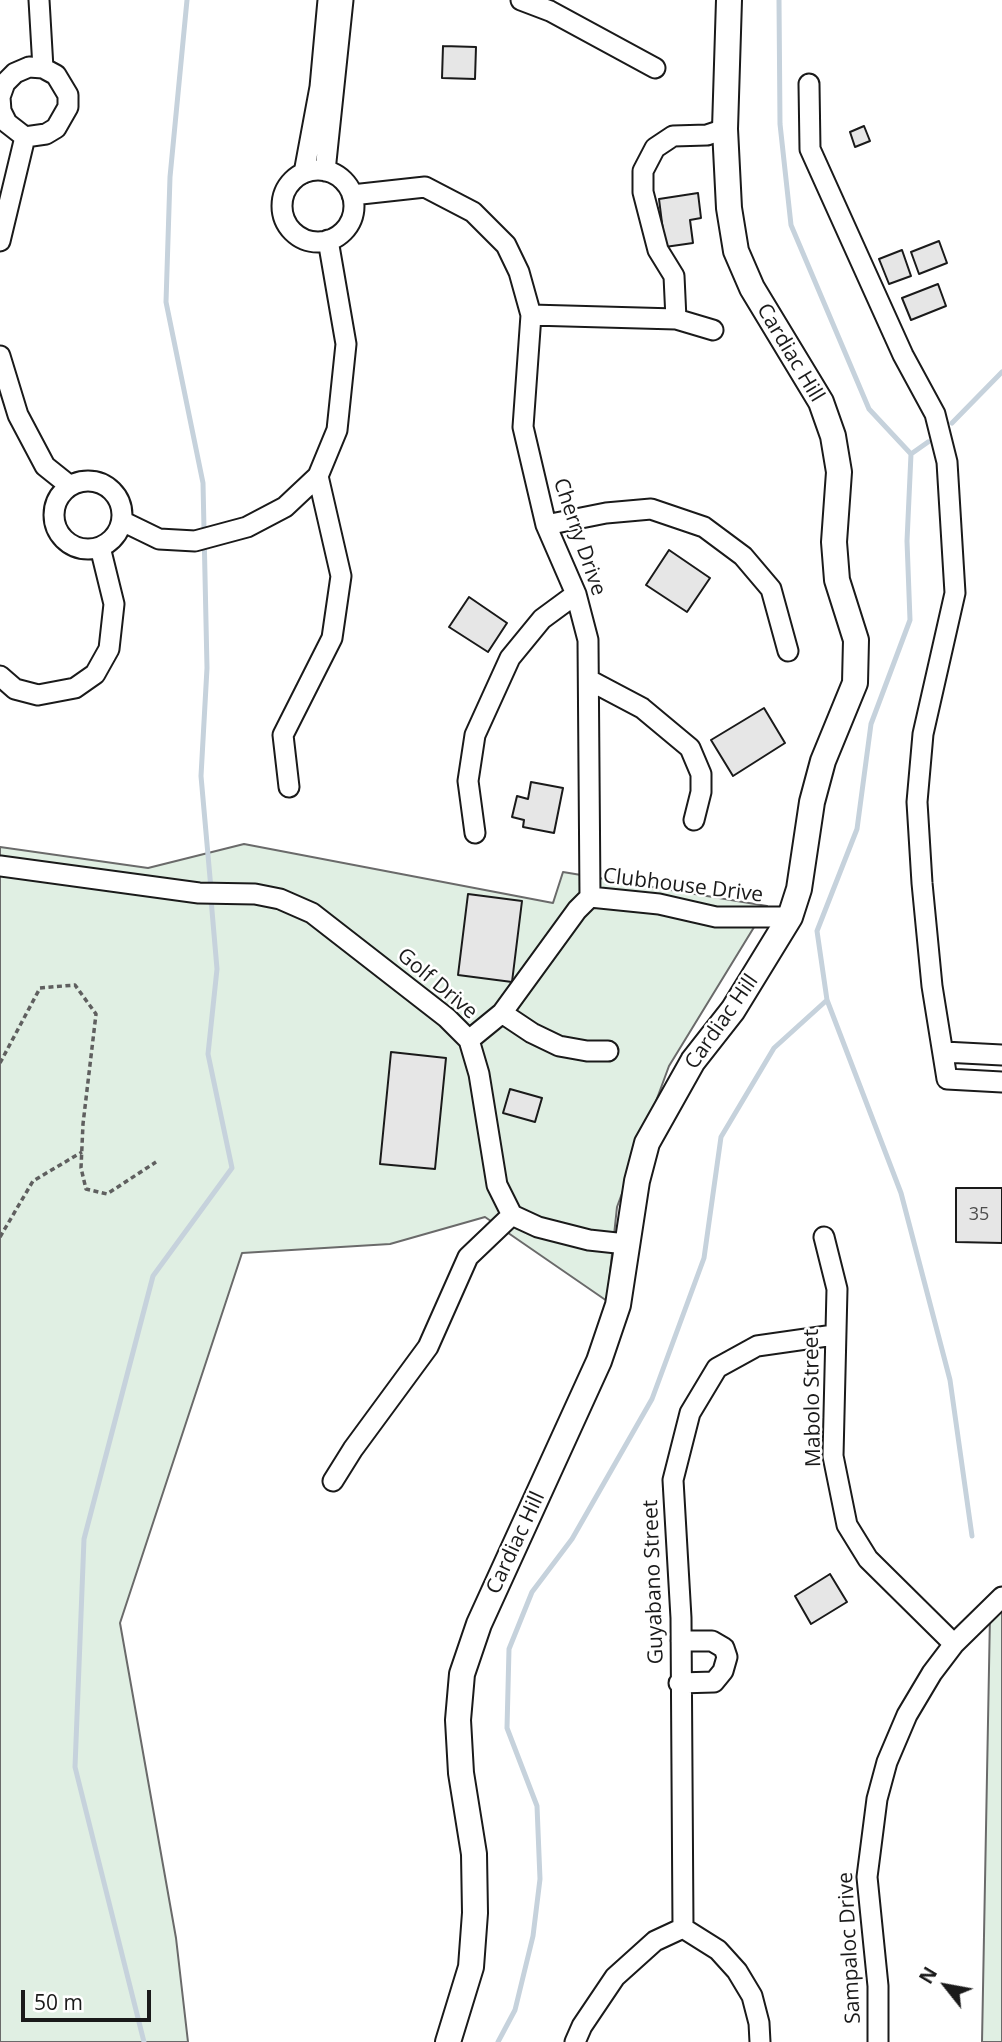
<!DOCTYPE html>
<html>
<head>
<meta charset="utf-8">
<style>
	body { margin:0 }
	#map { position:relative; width:1002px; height:2042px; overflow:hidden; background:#fff; font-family:"Open Sans",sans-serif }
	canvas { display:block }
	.north { position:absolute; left:911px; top:1951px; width:70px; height:70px; -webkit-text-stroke:5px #fff; paint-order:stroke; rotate:301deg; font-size:19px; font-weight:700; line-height:28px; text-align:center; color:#1a1a1a }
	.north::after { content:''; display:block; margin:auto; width:24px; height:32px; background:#1a1a1a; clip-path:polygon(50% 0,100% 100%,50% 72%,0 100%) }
	.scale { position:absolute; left:21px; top:1990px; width:130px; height:32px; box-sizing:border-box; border:4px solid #1a1a1a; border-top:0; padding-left:9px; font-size:21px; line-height:24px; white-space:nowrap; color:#1a1a1a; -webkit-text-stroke:5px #fff; paint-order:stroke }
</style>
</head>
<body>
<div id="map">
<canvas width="1002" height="2042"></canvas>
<div class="north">N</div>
<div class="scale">50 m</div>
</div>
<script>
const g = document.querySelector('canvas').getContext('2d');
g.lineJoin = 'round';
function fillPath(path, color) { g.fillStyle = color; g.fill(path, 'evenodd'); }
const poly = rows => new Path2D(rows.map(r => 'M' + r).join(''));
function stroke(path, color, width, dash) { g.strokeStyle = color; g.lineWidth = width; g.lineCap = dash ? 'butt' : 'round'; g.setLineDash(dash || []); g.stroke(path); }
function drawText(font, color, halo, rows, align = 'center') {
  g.font = font + ' "Open Sans",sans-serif'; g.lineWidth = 5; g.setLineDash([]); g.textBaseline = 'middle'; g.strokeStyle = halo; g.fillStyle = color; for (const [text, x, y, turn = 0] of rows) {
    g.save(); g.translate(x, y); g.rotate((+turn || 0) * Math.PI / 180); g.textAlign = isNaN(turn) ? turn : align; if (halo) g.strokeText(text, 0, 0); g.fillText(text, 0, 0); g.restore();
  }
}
const green = poly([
	[244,844,553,903,563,872,767,906,669,1066,617,1207,607,1301,485,1217,390,1244,242,1253,120,1623,176,1938,188,2042,0,2042,0,847,148,868,244,844],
	[1002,1605,1002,2042,982,2042,990,1615,1002,1605]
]);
const stream = poly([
	[187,0,170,177,166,302,203,483,207,668,201,776,211,889],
	[779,0,780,124,791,225,869,409,911,454,907,541,910,620,871,724,857,829,817,931,827,1000,901,1193,950,1380,972,1536],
	[952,423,1002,372],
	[911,454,928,442],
	[144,2042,75,1767,84,1539,153,1276,232,1168,208,1054,217,969,211,899],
	[498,2042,515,2010,533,1936,540,1879,537,1806,507,1728,509,1649,532,1592,572,1539,652,1399,704,1258,721,1137,774,1048,827,1000]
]);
const building = poly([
	[443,46,476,47,475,79,442,78,443,46],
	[864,126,870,141,855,147,850,132,864,126],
	[698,193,701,218,690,220,693,243,665,247,659,199,698,193],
	[939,241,947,263,919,274,911,252,939,241],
	[902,250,911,276,889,284,879,259,902,250],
	[938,284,946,306,911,320,902,298,938,284],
	[669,550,710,578,687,612,646,585,669,550],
	[469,597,507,623,488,652,449,627,469,597],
	[764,708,785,743,733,776,711,740,764,708],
	[531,782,563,788,554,833,523,827,524,820,512,817,517,796,528,799,531,782],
	[468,894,522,901,512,982,458,975,468,894],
	[391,1052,446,1058,435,1169,380,1164,391,1052],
	[510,1089,542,1098,535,1122,503,1113,510,1089],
	[956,1188,1002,1188,1002,1243,956,1242,956,1188],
	[830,1574,847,1602,811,1624,795,1596,830,1574]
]);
const path = poly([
	[0,1063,40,988,75,985,96,1014,83,1124,81,1168,86,1189,107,1194,156,1162],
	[0,1237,33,1181,82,1152]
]);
const minor = poly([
	[39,0,43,68],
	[521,0,550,11,655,68],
	[29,67,43,68,56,75,68,95,68,107,56,128,46,134,25,137,7,123,1,111,0,97,5,83,15,73,29,67],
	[809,84,810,149,903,355,935,414,947,462,955,593,923,734,917,802,922,883,932,986,947,1079,1002,1082],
	'282 206a36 36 0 1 1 72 0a36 36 0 1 1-72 0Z',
	[325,171,343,0],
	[304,173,320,87,328,0],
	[352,195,425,187,473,212,506,245,519,272,531,315,523,427,546,525,576,594,588,640,590,897],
	[0,241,25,137],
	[531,315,676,319,713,330],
	[676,319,674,276,658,250,643,192,643,171,655,148,673,136,707,135,725,129],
	[0,356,18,415,45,466,70,486],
	'54 515a34 34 0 1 1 68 0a34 34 0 1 1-68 0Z',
	[122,521,159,539,195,541,247,527,285,507,318,476,337,430,346,344,328,240],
	[546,525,606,513,651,509,704,527,743,556,771,589,788,651],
	[0,676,15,689,38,695,75,688,95,674,109,649,114,604,100,547],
	[589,680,642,708,690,748,701,774,701,792,694,820],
	[289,787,283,735,332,638,341,576,318,476],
	[475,833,468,781,475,735,510,658,542,619,576,594],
	[0,866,199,893,255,894,280,899,312,913,447,1018,469,1040,479,1074,497,1185,512,1215,538,1227,589,1240,626,1244],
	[502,1013,532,1033,559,1046,587,1051,608,1051],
	[469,1040,502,1013,577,910,590,897,659,904,716,917,790,917],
	[944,1052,1002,1055],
	[824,1237,837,1289,833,1456,847,1525,868,1559,954,1644],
	[333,1481,353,1449,428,1347,468,1257,512,1215],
	[679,1683,714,1682,723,1671,727,1657,724,1648,712,1641,681,1641],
	[683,1928,681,1618,673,1480,690,1413,717,1368,757,1346,834,1335],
	[575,2042,582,2026,615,1977,655,1941,683,1928,718,1950,737,1971,752,1996,759,2023,760,2042],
	[878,2042,878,1986,867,1877,877,1799,887,1762,907,1715,932,1673,954,1644,1002,1597]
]);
const major = poly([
	[448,2042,471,1967,475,1913,474,1854,461,1773,458,1720,462,1674,479,1624,599,1361,618,1305,637,1181,647,1143,693,1061,733,1010,790,917,799,889,812,802,823,761,855,683,856,640,837,580,834,542,839,472,833,436,821,402,752,288,736,251,729,208,725,129,729,0]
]);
const numberNames = [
	["35",979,1215]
];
const streetNames = [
	["Cardiac Hill",790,353,59],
	["Cherry Drive",579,537,71],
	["Clubhouse Drive",683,886,7],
	["Golf Drive",437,984,40],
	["Cardiac Hill",722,1022,-55],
	["Mabolo Street",813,1398,-91],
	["Cardiac Hill",516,1543,-65],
	["Guyabano Street",654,1582,-92],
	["Sampaloc Drive",850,1948,-93]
];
fillPath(green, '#e0efe3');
stroke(green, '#6a6a6a', 2);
stroke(stream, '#c6d2dc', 5);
fillPath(building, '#e6e6e6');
stroke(building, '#1a1a1a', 2);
stroke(minor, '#1a1a1a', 23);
stroke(major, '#1a1a1a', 28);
stroke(path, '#5f5f5f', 3.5, [5, 3.5]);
stroke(minor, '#fff', 19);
stroke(major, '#fff', 24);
drawText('18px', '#4d4d4d', null, numberNames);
drawText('21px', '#1a1a1a', '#fff', streetNames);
</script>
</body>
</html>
